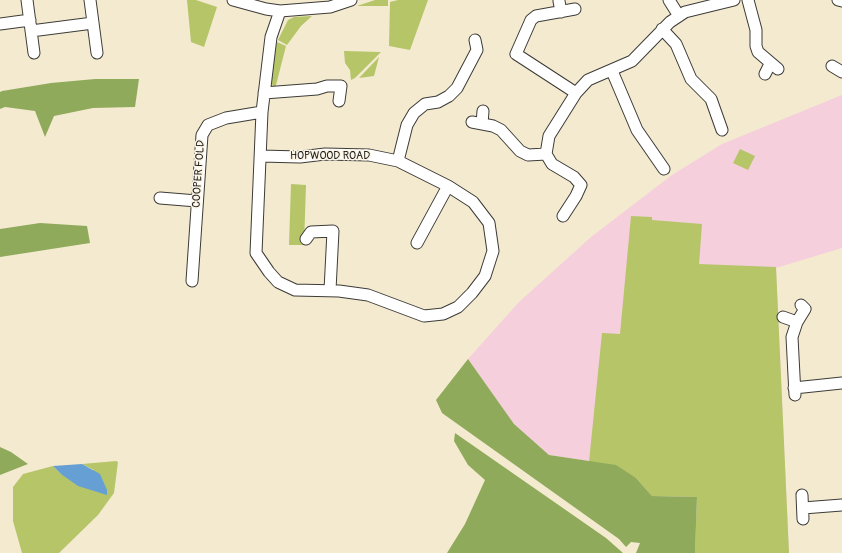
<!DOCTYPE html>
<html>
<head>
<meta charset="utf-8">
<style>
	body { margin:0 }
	canvas { display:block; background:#f4ead0 }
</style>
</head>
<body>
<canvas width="842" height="553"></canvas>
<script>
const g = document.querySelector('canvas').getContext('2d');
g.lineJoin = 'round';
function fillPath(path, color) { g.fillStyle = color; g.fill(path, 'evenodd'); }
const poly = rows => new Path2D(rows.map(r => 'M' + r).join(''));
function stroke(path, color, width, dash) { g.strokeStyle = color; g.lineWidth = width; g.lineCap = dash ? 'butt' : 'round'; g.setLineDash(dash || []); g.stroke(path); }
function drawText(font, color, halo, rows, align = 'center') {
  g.font = font + ' Pangolin,sans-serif'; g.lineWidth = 3; g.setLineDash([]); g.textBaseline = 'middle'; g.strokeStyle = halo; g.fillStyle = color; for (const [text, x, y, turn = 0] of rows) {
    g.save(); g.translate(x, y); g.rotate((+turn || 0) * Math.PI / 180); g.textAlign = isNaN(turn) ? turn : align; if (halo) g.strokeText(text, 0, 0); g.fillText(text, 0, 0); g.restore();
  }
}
const built = poly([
	[842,95,842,248,776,268,789,553,695,553,697,497,652,496,636,478,616,465,549,455,514,424,468,359,519,302,591,237,672,175,722,144]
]);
const green = poly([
	[187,0,196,0,217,7,204,47,191,42],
	[375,0,388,0,388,6,357,6],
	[398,0,428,0,410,50,389,46,390,2],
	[312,16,301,26,287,45,278,40,288,20,294,17],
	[277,42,286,46,275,89,271,83,272,63],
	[344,51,380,52,381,52,355,78,351,80,350,70,345,63],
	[379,57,374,76,359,78],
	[740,149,755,156,748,170,733,163],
	[291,184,306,185,304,245,289,245],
	[631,216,652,217,652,220,702,224,699,264,776,267,789,553,695,553,697,497,652,496,636,478,589,462,602,333,620,334],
	[116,461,118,462,114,493,98,515,59,553,22,553,13,521,13,487,23,474,53,466,61,474,94,470,82,464]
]);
const forest = poly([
	[95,79,139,79,135,107,93,108,54,116,45,137,35,111,5,107,0,109,0,92,2,91,51,83],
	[40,223,87,226,90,243,0,257,0,229],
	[468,359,514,424,549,455,616,465,636,478,652,496,697,497,695,553,636,553,640,543,631,542,626,547,619,539,442,413,436,400],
	[455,433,606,538,623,553,447,553,465,524,485,480,468,465,454,441],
	[0,447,11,452,28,464,0,475]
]);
const water = poly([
	[82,464,100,474,107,490,107,495,78,486,61,474,53,466]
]);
const minor = poly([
	[27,0,34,53],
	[90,0,97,53],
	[233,0,266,9,280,11,330,7,351,0],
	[669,0,679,16],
	[748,0,756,30,756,46,758,52,778,69],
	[838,0,842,1],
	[559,1,561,12],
	[575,9,536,16,531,20,516,54,576,93],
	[0,24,30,20],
	[662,29,676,44,691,79,711,99,722,130],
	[31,31,93,23],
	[832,66,842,72],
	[612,71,637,130,664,169],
	[765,74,770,64],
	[264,93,317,89,327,86,341,86,339,101],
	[472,122,493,126,501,130,520,151,528,155,546,154],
	[482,124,483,111],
	[261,156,300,157,325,154,369,155,398,161,448,186,473,202,489,223,493,251,485,276,472,293,458,307,443,314,424,316,368,295,339,291,295,290,278,282,269,272,256,253,262,112,271,37,280,11],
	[398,161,407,125,414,113,425,104,438,102,449,96,457,88,477,50,475,40],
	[160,198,197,201],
	[563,216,576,196,581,185,574,177,552,164,546,154,549,136,576,93,588,80,632,61,670,22,685,12,734,0],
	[306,239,311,232,333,231,330,290],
	[417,243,448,186],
	[192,281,202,135,208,125,226,118,262,112],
	[783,317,797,322],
	[794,388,842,383],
	[795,395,792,337,797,322,805,309,801,305],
	[802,495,803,519],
	[803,508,842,505]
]);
const streetNames = [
	["HOPWOOD ROAD",330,156],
	["COOPER FOLD",199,174,-86]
];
fillPath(built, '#f5cfdb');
fillPath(green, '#b5c568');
fillPath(forest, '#90aa5c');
fillPath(water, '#659fd4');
stroke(minor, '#3c3b37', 13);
stroke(minor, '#fff', 11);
drawText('11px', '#1c1c1c', '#fcf5e5', streetNames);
</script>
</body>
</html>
